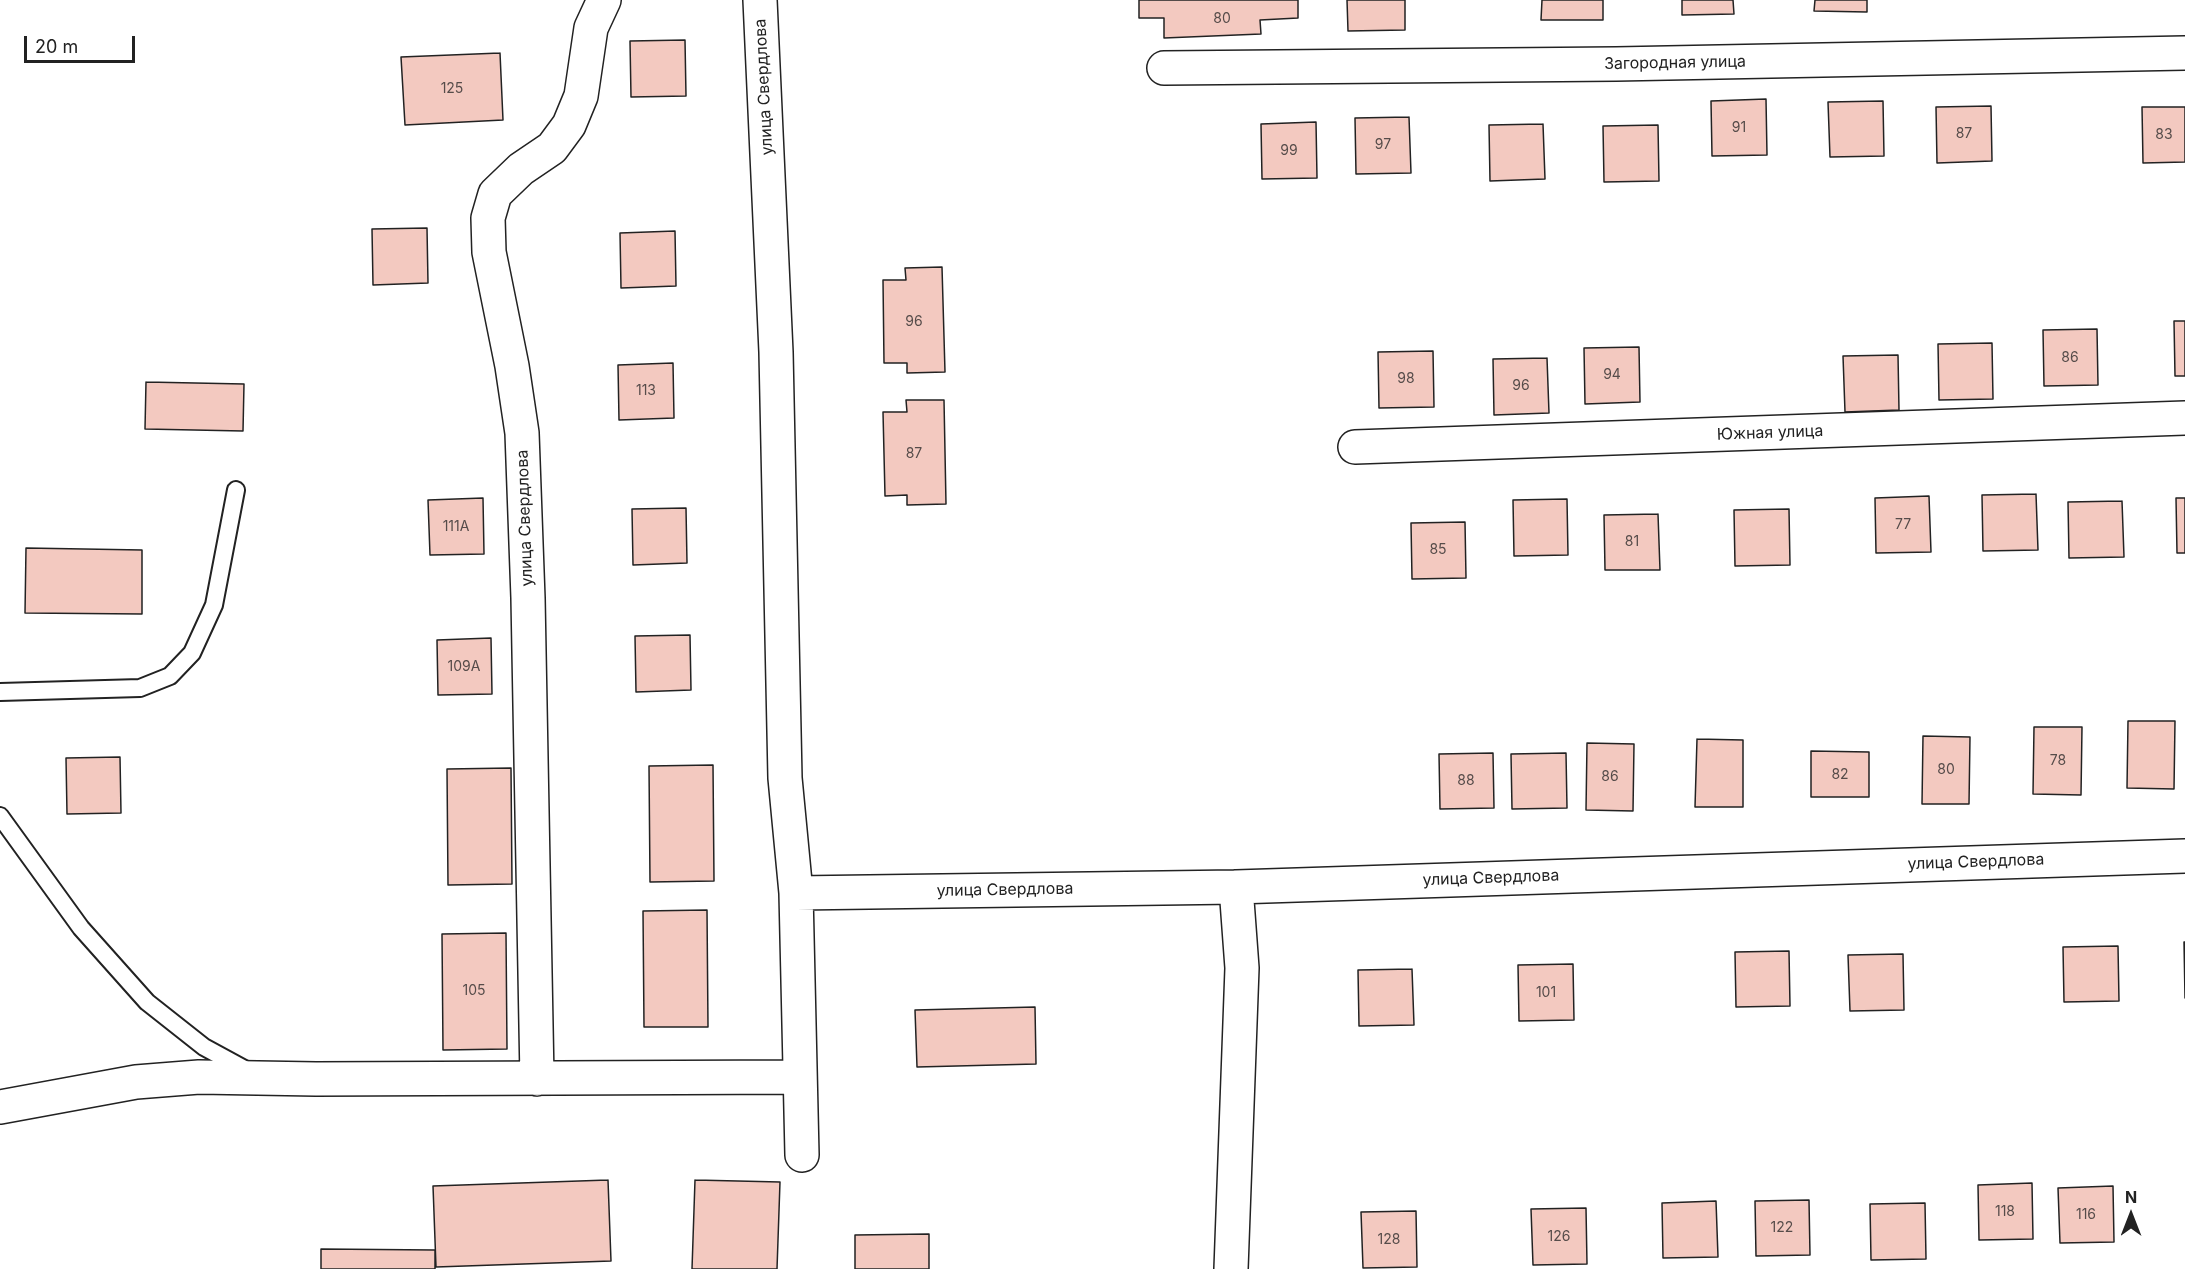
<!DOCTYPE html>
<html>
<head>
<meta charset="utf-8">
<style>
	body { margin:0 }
	#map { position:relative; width:2185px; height:1269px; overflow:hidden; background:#fff; font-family:Inter,sans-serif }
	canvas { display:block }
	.north { position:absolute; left:2101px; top:1185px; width:60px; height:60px; -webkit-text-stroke:4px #fff; paint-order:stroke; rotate:0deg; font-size:16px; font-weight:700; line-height:24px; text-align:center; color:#222 }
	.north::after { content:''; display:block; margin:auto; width:21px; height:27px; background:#222; clip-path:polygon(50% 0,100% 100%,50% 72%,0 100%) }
	.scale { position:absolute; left:24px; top:36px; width:111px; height:27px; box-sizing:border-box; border:3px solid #222; border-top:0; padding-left:8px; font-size:18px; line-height:21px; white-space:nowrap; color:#222; -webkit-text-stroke:4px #fff; paint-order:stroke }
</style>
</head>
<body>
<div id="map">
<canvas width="2185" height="1269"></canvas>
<div class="north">N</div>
<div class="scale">20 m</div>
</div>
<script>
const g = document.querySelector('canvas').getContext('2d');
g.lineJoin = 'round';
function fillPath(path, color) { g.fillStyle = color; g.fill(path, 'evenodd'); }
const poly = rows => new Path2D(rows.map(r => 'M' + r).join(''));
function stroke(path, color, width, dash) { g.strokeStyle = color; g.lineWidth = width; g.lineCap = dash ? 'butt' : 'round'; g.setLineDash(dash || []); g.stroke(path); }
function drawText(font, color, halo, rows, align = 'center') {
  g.font = font + ' Inter,sans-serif'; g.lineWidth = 4.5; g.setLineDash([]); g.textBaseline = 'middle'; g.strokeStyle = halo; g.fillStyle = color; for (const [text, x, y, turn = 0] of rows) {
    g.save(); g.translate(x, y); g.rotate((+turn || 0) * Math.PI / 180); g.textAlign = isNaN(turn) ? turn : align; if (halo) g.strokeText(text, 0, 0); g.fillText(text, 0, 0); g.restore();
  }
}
const building = poly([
	[1139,0,1298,0,1298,18,1260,20,1261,34,1164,38,1164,18,1139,18,1139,0],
	[1347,0,1405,0,1405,30,1348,31,1347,0],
	[1542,0,1603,0,1603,20,1541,20,1542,0],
	[1682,0,1733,0,1734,14,1682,15,1682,0],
	[1815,0,1867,0,1867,12,1814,11,1815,0],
	[685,40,686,96,631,97,630,41,685,40],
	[500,53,503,120,405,125,401,57,500,53],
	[1766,99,1767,155,1712,156,1711,101,1766,99],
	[1883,101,1884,156,1830,157,1828,102,1883,101],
	[1991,106,1992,161,1937,163,1936,107,1991,106],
	[2142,107,2185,107,2185,162,2143,163,2142,107],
	[1409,117,1411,173,1356,174,1355,118,1409,117],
	[1316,122,1317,178,1262,179,1261,124,1316,122],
	[1543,124,1545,179,1490,181,1489,125,1543,124],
	[1658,125,1659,181,1604,182,1603,126,1658,125],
	[427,228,428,283,373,285,372,229,427,228],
	[675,231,676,286,621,288,620,233,675,231],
	[942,267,945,372,907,373,907,363,884,363,883,280,906,280,905,268,942,267],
	[2174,321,2185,321,2185,376,2175,376,2174,321],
	[2097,329,2098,385,2044,386,2043,330,2097,329],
	[1992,343,1993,399,1939,400,1938,344,1992,343],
	[1639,347,1640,402,1585,404,1584,348,1639,347],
	[1433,351,1434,407,1379,408,1378,352,1433,351],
	[1898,355,1899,410,1845,412,1843,356,1898,355],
	[1547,358,1549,413,1494,415,1493,359,1547,358],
	[673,363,674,418,619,420,618,365,673,363],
	[146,382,244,384,243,431,145,429,146,382],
	[906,400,944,400,946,504,907,505,907,495,885,496,883,412,907,412,906,400],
	[2036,494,2038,550,1983,551,1982,495,2036,494],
	[1929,496,1931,552,1876,553,1875,498,1929,496],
	[483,498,484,554,430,555,428,500,483,498],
	[2176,498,2185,498,2185,553,2177,553,2176,498],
	[1567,499,1568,555,1514,556,1513,500,1567,499],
	[2122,501,2124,557,2069,558,2068,502,2122,501],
	[686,508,687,563,633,565,632,509,686,508],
	[1789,509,1790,565,1735,566,1734,510,1789,509],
	[1658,514,1660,570,1605,570,1604,515,1658,514],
	[1465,522,1466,578,1412,579,1411,523,1465,522],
	[26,548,142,550,142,614,25,613,26,548],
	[690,635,691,690,636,692,635,636,690,635],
	[491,638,492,694,438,695,437,640,491,638],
	[2128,721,2175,721,2174,789,2127,788,2128,721],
	[2034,727,2082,727,2081,795,2033,794,2034,727],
	[1923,736,1970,737,1969,804,1922,804,1923,736],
	[1697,739,1743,740,1743,807,1695,807,1697,739],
	[1587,743,1634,744,1633,811,1586,810,1587,743],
	[1811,751,1869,752,1869,797,1811,797,1811,751],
	[1493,753,1494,808,1440,809,1439,754,1493,753],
	[1566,753,1567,808,1512,809,1511,754,1566,753],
	[120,757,121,813,67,814,66,758,120,757],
	[713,765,714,881,650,882,649,766,713,765],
	[511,768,512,884,448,885,447,769,511,768],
	[707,910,708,1027,644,1027,643,911,707,910],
	[506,933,507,1049,443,1050,442,934,506,933],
	[2184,942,2185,942,2185,998,2184,942],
	[2118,946,2119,1001,2064,1002,2063,947,2118,946],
	[1789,951,1790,1006,1736,1007,1735,952,1789,951],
	[1903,954,1904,1010,1850,1011,1848,955,1903,954],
	[1573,964,1574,1020,1519,1021,1518,965,1573,964],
	[1412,969,1414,1025,1359,1026,1358,970,1412,969],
	[1035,1007,1036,1064,917,1067,915,1010,1035,1007],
	[608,1180,611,1261,436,1267,433,1186,608,1180],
	[695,1180,780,1182,777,1269,692,1269,695,1180],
	[2032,1183,2033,1239,1979,1240,1978,1185,2032,1183],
	[2113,1186,2114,1242,2060,1243,2058,1188,2113,1186],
	[1809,1200,1810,1255,1756,1256,1755,1201,1809,1200],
	[1716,1201,1718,1257,1663,1258,1662,1203,1716,1201],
	[1925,1203,1926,1259,1871,1260,1870,1204,1925,1203],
	[1586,1208,1587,1264,1533,1265,1531,1209,1586,1208],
	[1416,1211,1417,1267,1363,1268,1361,1212,1416,1211],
	[929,1234,929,1269,855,1269,855,1235,929,1234],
	[321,1249,435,1250,435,1269,321,1269,321,1249]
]);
const service = poly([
	[0,692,140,688,170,676,192,653,214,605,236,490],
	[0,816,81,928,147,1002,204,1047,250,1072]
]);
const minor = poly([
	[760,0,776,352,785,778,796,893,802,1155],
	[1164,68,1616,64,2185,53],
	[1355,447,2185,418],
	[796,893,1236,887,2185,856],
	[537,1079,528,598,522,433,512,366,489,252,488,218,495,194,521,169,552,148,569,125,581,96,591,28,604,0],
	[0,1107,136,1082,199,1077,316,1079,800,1077],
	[1231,1269,1242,968,1236,887]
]);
const numberNames = [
	["80",1222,19],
	["125",452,89],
	["91",1739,128],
	["87",1964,134],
	["83",2164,135],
	["97",1383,145],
	["99",1289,151],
	["96",914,322],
	["86",2070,358],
	["94",1612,375],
	["98",1406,379],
	["96",1521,386],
	["113",646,391],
	["87",914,454],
	["77",1903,525],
	["111А",456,527],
	["81",1632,542],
	["85",1438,550],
	["109А",464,667],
	["78",2058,761],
	["80",1946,770],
	["82",1840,775],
	["86",1610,777],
	["88",1466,781],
	["105",474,991],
	["101",1546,993],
	["118",2005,1212],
	["116",2086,1215],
	["122",1782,1228],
	["126",1559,1237],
	["128",1389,1240]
];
const streetNames = [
	["Загородная улица",1675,63,-1],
	["улица Свердлова",764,87,-93],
	["Южная улица",1770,433,-2],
	["улица Свердлова",525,518,-92],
	["улица Свердлова",1976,862,-2],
	["улица Свердлова",1491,878,-2],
	["улица Свердлова",1005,890,-1]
];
fillPath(building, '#f3c9c0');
stroke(building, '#222', 1.5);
stroke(service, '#222', 20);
stroke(minor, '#222', 36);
stroke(service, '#fff', 16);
stroke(minor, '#fff', 33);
drawText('14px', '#564c4a', null, numberNames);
drawText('16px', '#222', '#fff', streetNames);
</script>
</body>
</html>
